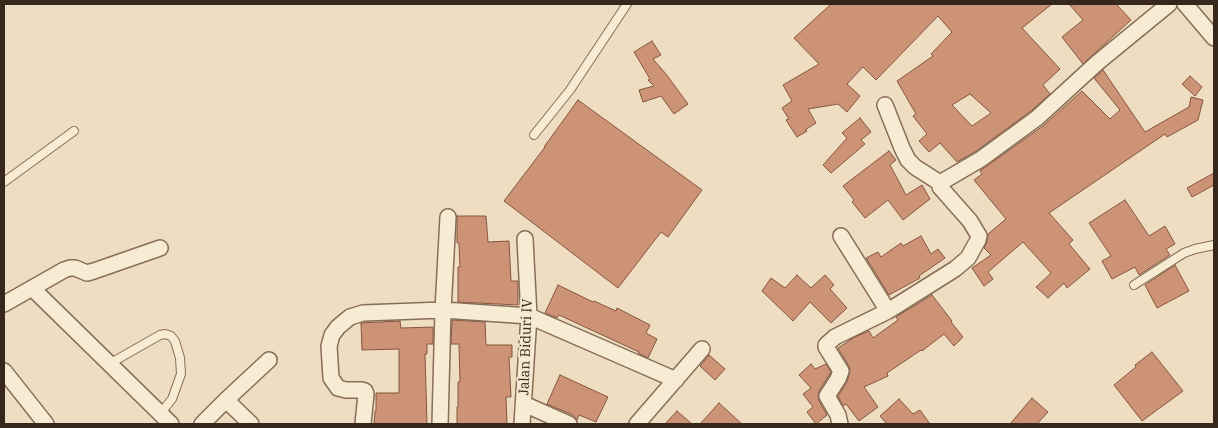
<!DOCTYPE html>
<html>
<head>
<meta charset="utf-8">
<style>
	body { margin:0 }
	#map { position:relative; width:1218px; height:428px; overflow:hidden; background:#eeddc1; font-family:"IBM Plex Serif",serif }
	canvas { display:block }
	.frame { position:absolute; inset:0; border:5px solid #36271d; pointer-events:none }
</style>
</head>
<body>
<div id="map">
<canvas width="1218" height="428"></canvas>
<div class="frame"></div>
</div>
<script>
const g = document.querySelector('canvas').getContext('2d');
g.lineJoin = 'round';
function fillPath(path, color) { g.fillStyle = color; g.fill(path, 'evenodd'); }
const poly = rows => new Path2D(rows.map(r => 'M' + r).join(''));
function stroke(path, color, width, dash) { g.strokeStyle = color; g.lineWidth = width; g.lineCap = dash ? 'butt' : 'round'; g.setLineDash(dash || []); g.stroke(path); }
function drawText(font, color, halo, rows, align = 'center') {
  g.font = font + ' "IBM Plex Serif",serif'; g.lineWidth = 4; g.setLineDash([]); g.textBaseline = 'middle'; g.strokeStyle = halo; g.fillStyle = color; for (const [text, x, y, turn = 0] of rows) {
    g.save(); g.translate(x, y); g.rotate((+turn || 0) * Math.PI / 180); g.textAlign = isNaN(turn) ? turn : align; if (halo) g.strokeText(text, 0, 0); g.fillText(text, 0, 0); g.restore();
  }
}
const building = poly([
	[831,4,1052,4,1022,28,1060,69,1043,85,1050,94,1031,111,976,151,957,162,940,143,929,152,919,141,927,134,913,116,916,114,897,81,933,56,931,54,952,32,938,16,876,80,863,67,847,84,860,96,847,112,838,104,808,109,816,123,805,130,807,131,797,137,786,120,789,119,782,108,792,101,783,85,819,64,794,38,831,4],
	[970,94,991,113,972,126,952,105,970,94],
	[1069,4,1116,4,1131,20,1083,64,1062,37,1083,20,1069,4],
	[652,41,661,55,653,59,666,74,688,104,674,114,661,96,643,102,639,90,654,86,648,80,650,79,634,52,652,41],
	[1103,70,1145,132,1189,107,1191,97,1203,100,1198,120,1167,137,1165,134,1049,213,1073,240,1069,244,1090,269,1067,288,1064,283,1048,298,1036,287,1051,273,1023,242,988,272,993,279,984,286,972,268,991,255,984,248,987,242,988,234,1006,219,974,180,982,174,980,171,1043,126,1082,91,1110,119,1120,110,1094,78,1103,70],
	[1190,76,1202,87,1195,96,1182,84,1190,76],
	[578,100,702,190,668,237,661,232,618,288,504,201,545,147,544,147,578,100],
	[860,118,871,132,861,140,865,144,831,173,823,165,847,138,842,133,860,118],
	[889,151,896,160,890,165,906,195,922,185,930,199,903,220,888,200,865,218,852,202,854,200,843,186,889,151],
	[1214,173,1214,185,1192,197,1187,188,1214,173],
	[1125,200,1149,236,1165,226,1175,244,1166,249,1170,255,1139,275,1135,267,1112,279,1102,261,1111,256,1089,223,1125,200],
	[457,216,486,216,488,242,509,241,511,281,518,281,518,305,458,302,458,267,460,267,459,243,457,243,457,216],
	[921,236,931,254,938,249,945,258,919,276,920,278,889,295,866,258,878,252,881,257,901,243,903,246,921,236],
	[1175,265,1189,291,1157,308,1145,285,1175,265],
	[797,275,811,288,825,275,834,285,830,289,847,308,831,323,810,302,793,321,762,291,771,278,785,288,797,275],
	[558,285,593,302,594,301,616,311,617,308,650,325,646,333,657,339,648,358,638,353,639,352,559,315,557,318,545,313,558,285],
	[932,295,952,321,951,322,963,337,954,346,944,334,922,351,921,350,887,373,888,376,864,387,878,407,859,421,846,404,843,406,838,396,847,382,850,370,849,366,838,348,855,337,869,331,873,338,898,320,896,317,932,295],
	[452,320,485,322,486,345,512,345,512,357,509,357,511,397,506,397,507,424,457,424,457,407,458,407,458,382,460,382,459,344,451,344,452,320],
	[400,321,401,328,433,327,433,344,427,344,427,354,425,354,427,424,374,424,375,411,376,411,376,393,399,393,399,349,362,350,361,323,400,321],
	[1152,352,1183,391,1142,421,1114,385,1136,367,1135,365,1152,352],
	[709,355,725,369,715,380,700,366,709,355],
	[811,364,815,369,826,364,831,372,819,391,818,395,819,401,827,415,816,424,807,412,813,407,803,394,811,388,799,375,811,364],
	[560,375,608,397,596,422,579,415,577,420,573,415,547,404,560,375],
	[1032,398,1048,412,1037,424,1010,424,1032,398],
	[899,399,913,414,920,410,930,424,887,424,880,416,899,399],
	[719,403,742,424,700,424,719,403],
	[677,411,692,424,665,424,677,411]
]);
const lane = poly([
	[534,135,570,90,627,4],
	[4,182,74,131],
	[1134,285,1184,253,1195,249,1214,245],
	[109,364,160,335,165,334,171,336,175,341,180,358,181,374,172,399,160,414]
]);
const street = poly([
	[1185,4,1214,38],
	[885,105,902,148,908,160,915,167,940,183],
	[841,236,888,311],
	[32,288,171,424],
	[4,304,64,270,70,268,75,268,87,273,94,271,160,248],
	[4,371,46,424],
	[226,400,251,424],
	[524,404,569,424],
	[202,424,226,400,269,360],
	[363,424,366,394,365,391,362,390,346,390,338,388,331,378,329,346,332,335,338,327,350,317,363,313,443,310,529,316,676,380],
	[440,424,443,310,448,217],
	[522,424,529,316,525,239],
	[637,424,702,349],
	[840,424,838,415,827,396,838,379,841,371,826,347,826,345,835,337,888,311,955,269,968,258,978,240,979,236,970,221,940,187,940,183,981,159,1037,118,1097,63,1169,4]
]);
const streetNames = [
	["Jalan Biduri IV",526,347,-88]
];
fillPath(building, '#cc9377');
stroke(building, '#86553f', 1);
stroke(lane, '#876e59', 10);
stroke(street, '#876e59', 18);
stroke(lane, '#f8ebd4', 8);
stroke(street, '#f8ebd4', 15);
drawText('14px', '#36271d', '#f5e8d0', streetNames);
</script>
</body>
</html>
